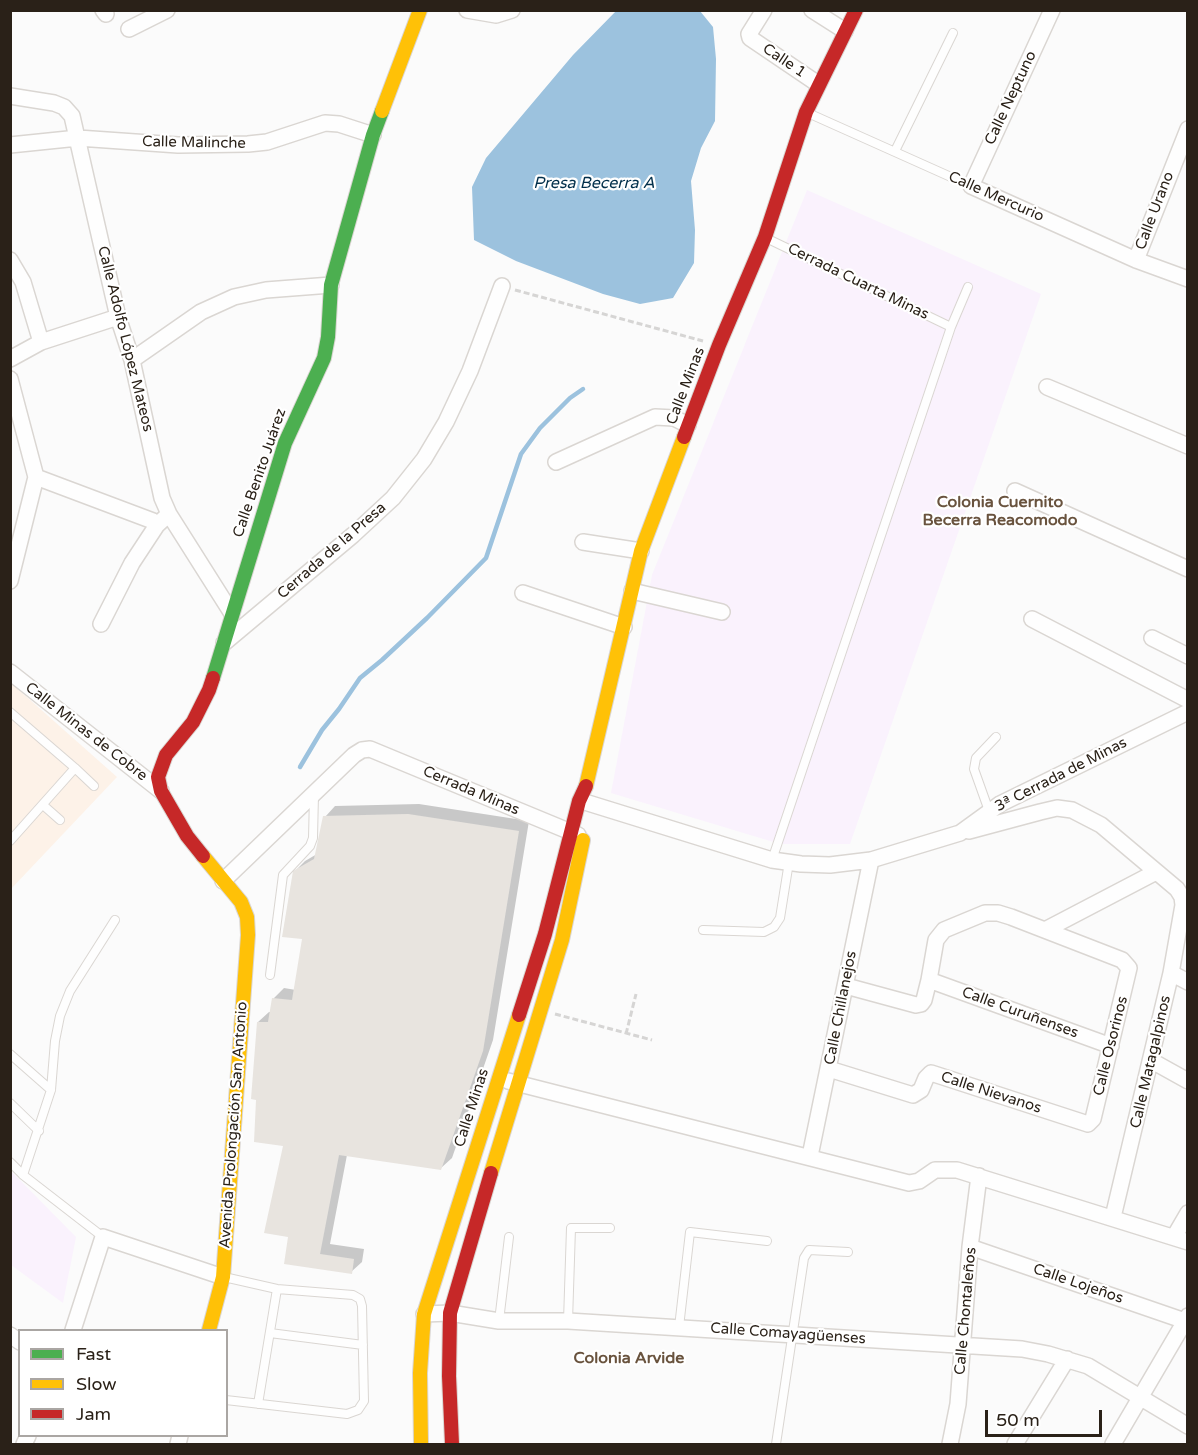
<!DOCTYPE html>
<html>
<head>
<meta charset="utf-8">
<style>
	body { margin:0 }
	#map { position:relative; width:1198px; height:1455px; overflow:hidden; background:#fbfbfb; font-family:"Varela Round",sans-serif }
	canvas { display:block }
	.frame { position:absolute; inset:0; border:12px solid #2a2118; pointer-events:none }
	.legend { position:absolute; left:18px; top:1329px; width:210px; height:108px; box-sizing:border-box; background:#fff; border:2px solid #aaa6a3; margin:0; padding:8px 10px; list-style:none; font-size:18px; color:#2a2118 }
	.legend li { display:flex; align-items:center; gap:12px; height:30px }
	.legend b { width:30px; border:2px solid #aaa6a3 }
	.scale { position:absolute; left:985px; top:1410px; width:117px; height:27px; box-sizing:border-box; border:3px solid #2a2118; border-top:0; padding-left:8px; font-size:18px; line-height:21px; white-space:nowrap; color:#2a2118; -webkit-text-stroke:4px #fff; paint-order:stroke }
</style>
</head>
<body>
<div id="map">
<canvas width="1198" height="1455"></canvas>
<div class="frame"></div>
<ul class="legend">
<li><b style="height:8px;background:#4caf50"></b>Fast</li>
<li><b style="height:8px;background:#ffc107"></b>Slow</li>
<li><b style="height:8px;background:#c62828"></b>Jam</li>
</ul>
<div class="scale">50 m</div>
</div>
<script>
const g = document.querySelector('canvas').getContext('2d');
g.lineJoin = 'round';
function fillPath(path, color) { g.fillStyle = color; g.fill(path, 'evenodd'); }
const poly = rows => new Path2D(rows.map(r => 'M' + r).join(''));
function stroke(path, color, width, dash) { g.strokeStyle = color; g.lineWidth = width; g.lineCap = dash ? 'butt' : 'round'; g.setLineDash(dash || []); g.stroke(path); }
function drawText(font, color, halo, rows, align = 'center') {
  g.font = font + ' "Varela Round",sans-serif'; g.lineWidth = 4.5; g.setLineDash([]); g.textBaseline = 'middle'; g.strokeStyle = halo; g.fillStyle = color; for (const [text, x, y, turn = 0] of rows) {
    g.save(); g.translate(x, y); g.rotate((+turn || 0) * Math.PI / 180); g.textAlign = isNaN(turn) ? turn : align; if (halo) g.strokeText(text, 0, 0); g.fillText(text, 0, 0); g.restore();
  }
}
const built = poly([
	[11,683,117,777,11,889]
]);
const industrial = poly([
	[807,190,1041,294,850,844,780,844,611,793,652,575],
	[11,1171,76,1237,63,1303,11,1265]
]);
const water = poly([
	[617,10,700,11,713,27,716,59,715,121,701,148,691,181,695,230,694,263,673,298,640,304,603,294,516,261,474,240,472,187,486,158,573,55]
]);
const shadow = poly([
	[419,804,529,821,493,1040,452,1158,441,1168,347,1155,330,1244,364,1249,362,1262,351,1272,286,1262,290,1236,284,1145,258,1022,269,1012,271,1012,273,999,284,988,296,990,303,938,294,872,305,861,317,854,325,817,335,806]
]);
const stream = poly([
	[300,767,322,730,339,709,360,678,382,660,427,618,486,558,521,454,540,428,570,398,583,389]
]);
const building = poly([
	[408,814,519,831,483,1051,441,1170,339,1155,320,1254,354,1259,352,1274,284,1264,288,1237,264,1233,283,1146,254,1142,256,1100,251,1099,257,1022,268,1022,272,998,292,1000,302,939,282,937,293,871,314,859,323,816]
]);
const path = poly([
	[515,290,703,341],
	[555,1014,652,1040],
	[626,1034,636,994]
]);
const lane = poly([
	[808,113,971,186],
	[895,151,953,33],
	[766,238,951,327],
	[10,712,75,768,10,841],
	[75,768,94,786],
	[43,805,60,820],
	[989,811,974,769,976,758,996,737],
	[772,860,951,327,968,287],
	[703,930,764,932,774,927,780,918,789,862],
	[270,975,283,875,310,846,313,838,314,795],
	[10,1054,51,1090],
	[10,1103,39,1131],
	[10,1162,23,1175,103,1237],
	[23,1175,51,1090,55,1041,60,1016,70,991,115,920],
	[224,1277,277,1289,353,1295,360,1299,362,1306,364,1401,358,1410,347,1414,226,1400],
	[499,1321,509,1237],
	[568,1321,571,1228,610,1228],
	[679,1327,690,1232,767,1241],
	[270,1333,363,1345],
	[258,1404,277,1289],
	[776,1444,804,1258,809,1250,848,1252]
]);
const street = poly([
	[103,10,106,14],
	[467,10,496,15,512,10],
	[764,10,749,34,750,38,818,84],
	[812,10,845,31],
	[1052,10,971,186,1136,260,1188,279],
	[129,29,167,10],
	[10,96,54,103,64,107,72,116,118,317,132,360,162,498,169,514,231,612],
	[10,145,78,138,178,145,248,144,267,142,325,123,339,124,373,135],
	[10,260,23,282,41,342],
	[1136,260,1188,129],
	[10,359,41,342,118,317],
	[132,360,201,312,234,297,266,290,331,285],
	[10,379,36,477,10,581],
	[1047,387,1188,446],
	[556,462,655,417,674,418,688,425],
	[36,477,153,521],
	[1015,491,1188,569],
	[583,542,641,551],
	[632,591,722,612],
	[523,593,624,627],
	[1032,619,1188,700],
	[101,624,132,563,157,525,169,514],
	[1152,638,1188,656],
	[224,643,353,535,393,498,424,459,446,422,470,371,502,286],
	[10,672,161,791],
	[588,803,772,860,801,864,830,865,871,860,960,833,1000,804,1188,712],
	[969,831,1040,812,1057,808,1072,810,1101,825,1177,889,1182,897,1183,905,1171,973,1113,1217],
	[223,881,354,755,362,750,370,749,578,835],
	[1045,930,1156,872],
	[1171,973,1188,982],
	[929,980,1111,1046],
	[1152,1061,1188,1081],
	[829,1069,913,1095,921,1090,926,1078,931,1073,1088,1124,1093,1119,1129,968,1122,960,1011,917,998,913,985,913,944,930,936,940,929,980,924,1000,921,1004,916,1005,846,986],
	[508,1081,909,1183,919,1181,935,1170,957,1170,1188,1242],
	[810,1156,871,860],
	[1174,1237,1188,1213],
	[970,1247,1185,1321],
	[424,1314,450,1313,499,1321,568,1321,1022,1349,1048,1354,1088,1366,1188,1426],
	[73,1330,103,1237,223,1277],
	[10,1335,20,1342],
	[24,1444,28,1436],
	[178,1444,180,1436],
	[950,1444,958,1404,970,1247,979,1176],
	[1015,1444,1067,1359],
	[1113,1444,1188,1316]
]);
const fast = poly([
	[213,678,285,443,324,358,328,337,331,285,373,135,382,111]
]);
const slow = poly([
	[382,111,420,10],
	[586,786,641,551,684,437],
	[203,856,241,902,247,917,248,935,223,1277,209,1330],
	[491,1173,562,940,583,840],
	[421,1444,420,1373,424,1314,519,1015]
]);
const jam = poly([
	[684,437,719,345,765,237,806,112,856,10],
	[203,856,187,836,161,791,158,777,166,755,193,722,209,690,213,678],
	[519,1015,545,934,579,801,586,786],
	[452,1444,449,1376,450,1313,491,1173]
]);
const streetNames = [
	["Calle 1",784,61,34],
	["Calle Neptuno",1011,98,-65],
	["Calle Malinche",194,143,1],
	["Calle Mercurio",996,197,24],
	["Calle Urano",1155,211,-69],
	["Cerrada Cuarta Minas",858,282,26],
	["Calle Adolfo López Mateos",125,339,76],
	["Calle Minas",686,386,-69],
	["Calle Benito Juárez",260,473,-71],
	["Cerrada de la Presa",332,551,-41],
	["Calle Minas de Cobre",86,732,38],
	["3ª Cerrada de Minas",1061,775,-27],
	["Cerrada Minas",471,791,23],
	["Calle Chillanejos",841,1008,-79],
	["Calle Curuñenses",1020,1013,20],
	["Calle Osorinos",1111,1046,-76],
	["Calle Matagalpinos",1151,1062,-77],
	["Calle Nievanos",991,1093,18],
	["Calle Minas",472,1108,-72],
	["Avenida Prolongación San Antonio",234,1125,-86],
	["Calle Lojeños",1078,1284,19],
	["Calle Chontaleños",966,1311,-85],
	["Calle Comayagüenses",788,1334,4]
];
const waterNames = [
	["Presa Becerra A",594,184]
];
const neighbourhoodNames = [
	["Colonia Cuernito",1000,503],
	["Becerra Reacomodo",1000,521],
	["Colonia Arvide",629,1359]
];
fillPath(built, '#fdf2e8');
fillPath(industrial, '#faf2fd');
fillPath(water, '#9cc2de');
fillPath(shadow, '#0003');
stroke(stream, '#9cc2de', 4.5);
fillPath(building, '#e8e4df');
stroke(lane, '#dad6d2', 10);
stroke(street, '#dad6d2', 18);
stroke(fast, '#dad6d2', 16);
stroke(slow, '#dad6d2', 16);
stroke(jam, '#dad6d2', 16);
stroke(path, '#d6d5d4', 3, [6, 3]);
stroke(lane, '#fefefe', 8);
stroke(street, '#fefefe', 15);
stroke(fast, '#4caf50', 14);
stroke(slow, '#ffc107', 14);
stroke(jam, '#c62828', 14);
drawText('15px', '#2a2118', '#fff', streetNames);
drawText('italic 16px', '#012f4b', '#fff', waterNames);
drawText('bold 16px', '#69533e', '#fff', neighbourhoodNames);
</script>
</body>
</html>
